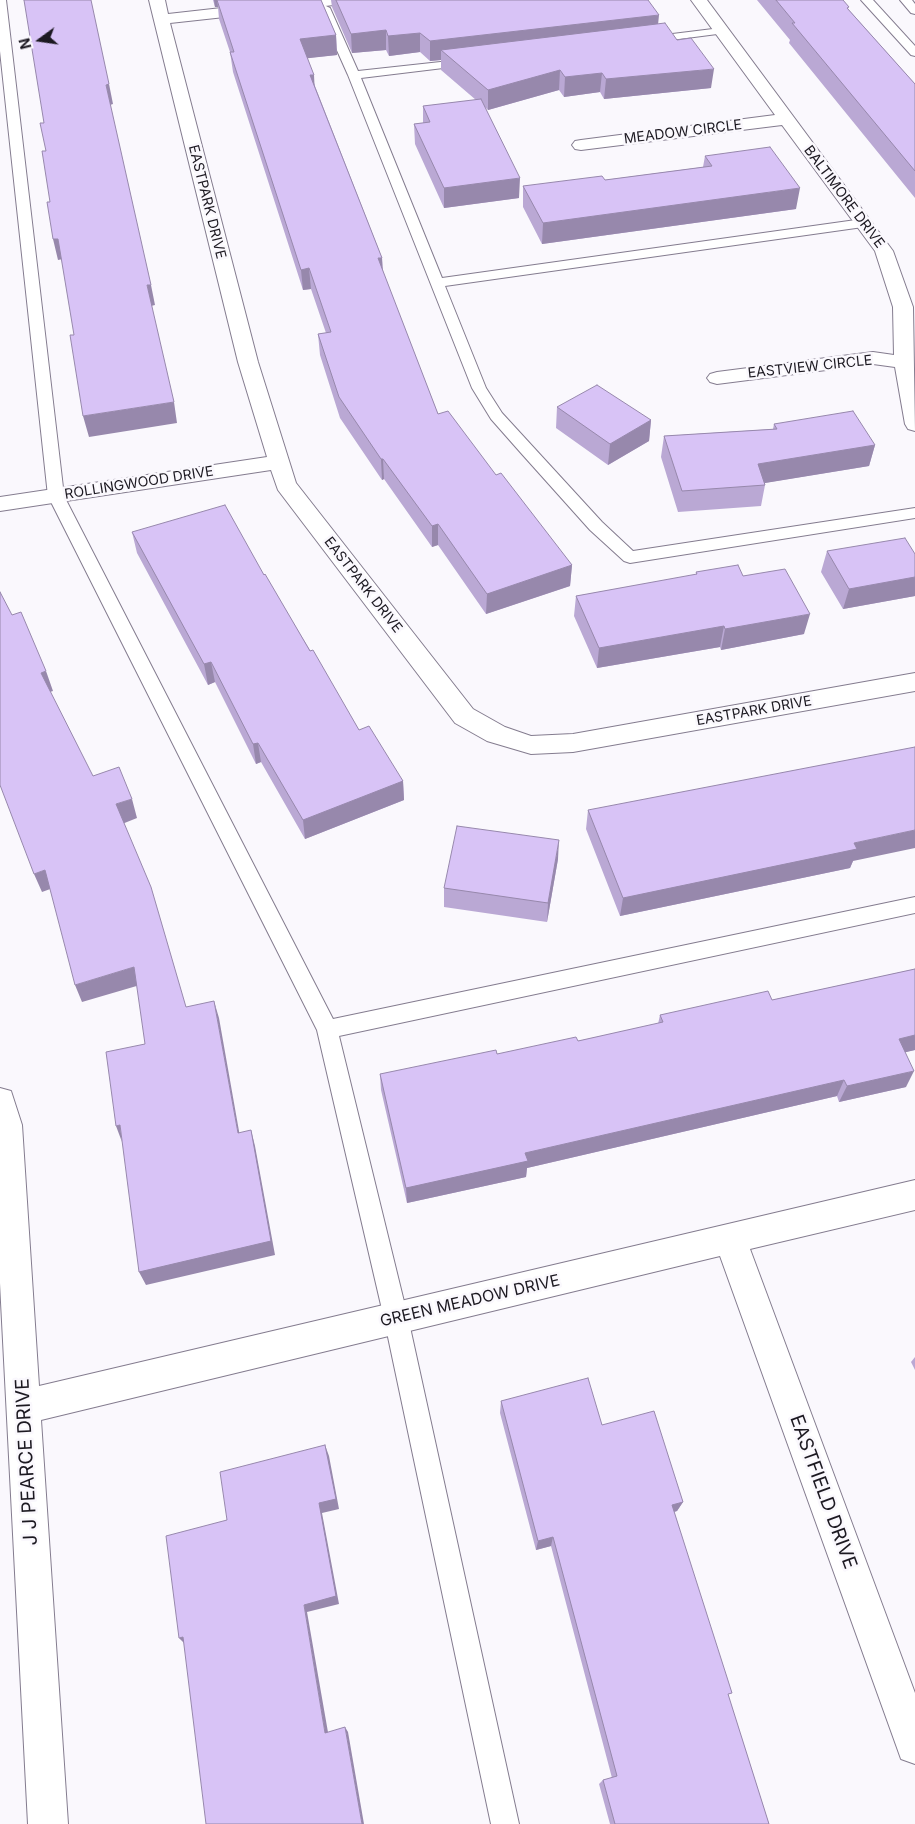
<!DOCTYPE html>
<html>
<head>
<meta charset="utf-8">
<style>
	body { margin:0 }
	#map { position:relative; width:915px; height:1824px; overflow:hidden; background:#faf8fd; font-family:Inter,sans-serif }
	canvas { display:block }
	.north { position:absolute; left:15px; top:15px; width:50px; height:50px; -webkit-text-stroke:4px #faf8fd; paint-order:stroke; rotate:256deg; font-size:14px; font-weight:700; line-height:20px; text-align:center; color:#1c1921 }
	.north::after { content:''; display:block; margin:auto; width:18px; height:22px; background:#1c1921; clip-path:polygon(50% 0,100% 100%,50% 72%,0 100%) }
</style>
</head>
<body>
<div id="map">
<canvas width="915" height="1824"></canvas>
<div class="north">N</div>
</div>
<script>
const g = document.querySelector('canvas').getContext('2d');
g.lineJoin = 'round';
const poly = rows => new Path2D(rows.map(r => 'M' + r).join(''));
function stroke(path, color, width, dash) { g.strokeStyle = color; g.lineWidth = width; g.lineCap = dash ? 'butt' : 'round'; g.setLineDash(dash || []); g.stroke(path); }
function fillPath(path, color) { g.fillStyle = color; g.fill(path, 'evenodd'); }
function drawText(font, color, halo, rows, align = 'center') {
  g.font = font + ' Inter,sans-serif'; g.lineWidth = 5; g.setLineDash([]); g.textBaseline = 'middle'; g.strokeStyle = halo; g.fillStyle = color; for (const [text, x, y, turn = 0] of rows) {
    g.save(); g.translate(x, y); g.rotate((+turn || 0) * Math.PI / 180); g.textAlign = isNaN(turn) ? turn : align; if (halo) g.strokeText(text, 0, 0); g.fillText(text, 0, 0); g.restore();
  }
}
const lane = poly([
	[0,0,6,0,64,496,333,1019,915,897,915,913,339,1036,408,1318,519,1824,491,1824,384,1318,317,1030,48,496,0,51,0,0],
	[861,0,873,0,915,46,915,56,911,55,861,0],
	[900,0,912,0,915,4,915,14,911,13,900,0],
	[324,5,330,8,358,71,468,59,474,62,468,65,361,78,442,278,863,219,870,223,863,227,445,286,486,388,502,413,602,522,633,551,915,508,915,518,630,563,624,561,590,530,521,453,491,419,472,388,348,75,318,8,324,5],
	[721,28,725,29,727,31,725,33,648,43,642,40,648,37,721,28]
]);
const street = poly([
	[149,0,165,0,168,14,293,0,342,0,339,3,334,5,170,23,258,362,296,483,473,709,505,727,531,736,573,734,915,673,915,691,573,752,531,754,487,741,455,723,278,490,271,470,0,511,0,497,267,457,238,362,149,0],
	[691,0,707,0,893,251,913,307,915,431,908,429,905,424,895,367,873,364,717,384,710,382,707,378,710,374,717,372,873,352,894,355,893,307,875,251,782,125,581,150,575,149,572,145,575,141,581,140,775,115,691,0],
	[0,1088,11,1091,22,1125,39,1386,915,1180,915,1210,750,1249,915,1693,915,1764,901,1759,896,1745,720,1256,41,1420,68,1824,28,1824,0,1283,0,1088]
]);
const wall = poly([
	[213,0,321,0,336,35,337,55,307,58,315,86,382,258,383,273,438,414,496,475,572,565,570,586,486,614,438,545,432,547,384,479,382,480,340,418,320,355,318,334,326,333,311,289,303,290,233,72,230,52,219,19,218,7,215,7],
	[331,0,648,0,658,24,711,88,604,99,600,92,564,97,559,90,488,110,485,107,519,198,444,208,415,144,414,124,423,123,423,106,476,100,441,70,441,60,430,61,420,52,389,56,386,50,352,53,332,7],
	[757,0,843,0,849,10,915,84,915,198,789,43,790,40],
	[705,156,796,209,542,244,523,207,523,186,605,180,703,167],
	[557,407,651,420,649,441,608,465,556,428],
	[774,424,875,445,869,466,764,483,765,485,761,506,678,512,661,457,664,436,773,429],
	[132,532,264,575,359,730,403,781,404,800,305,839,261,762,256,764,215,682,208,685,137,553],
	[827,551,915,554,915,596,843,609,821,572],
	[696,572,743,576,804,634,721,650,720,647,597,668,574,616,576,596,696,575],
	[588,810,853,861,850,868,620,916,586,829],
	[558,859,547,922,444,907,444,888],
	[915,969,915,1050,905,1052,906,1087,839,1102,837,1096,527,1168,526,1177,407,1203,381,1090,380,1074,578,1041,658,1024,660,1015,772,1000],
	[915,1357,915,1370,911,1362],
	[501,1401,602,1425,683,1502,677,1511,674,1512,728,1695,769,1824,610,1824,599,1784,603,1780,612,1778,551,1546,536,1550,500,1413]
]);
const shadedWall = poly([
	[214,0,217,0,218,7,215,7],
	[659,15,657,35,441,50,441,60,430,61,430,41],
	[386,30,386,50,352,53,351,34],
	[420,33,420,52,389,56,388,36],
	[336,35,337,55,301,59,300,39],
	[714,69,711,88,604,99,606,79],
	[560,70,559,90,488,110,488,90],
	[602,73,600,92,564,97,565,77],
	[310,75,314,75,315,95],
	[109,84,113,104,110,105,106,85],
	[520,178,519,198,444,208,444,188],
	[800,188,796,209,542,244,543,223],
	[53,239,58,239,63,259,58,260],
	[378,258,382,258,383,278],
	[309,268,311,289,303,290,301,270],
	[147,285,151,285,155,305,151,306],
	[174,402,177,423,89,437,83,416],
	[651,420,649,441,608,465,610,444],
	[875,445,869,466,753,485,758,464],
	[381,459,383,459,384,479,382,480],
	[438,524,438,545,432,547,432,526],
	[572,565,570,586,486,614,487,594],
	[915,577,915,596,843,609,849,589],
	[810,614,804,634,721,650,725,629],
	[724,626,720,647,597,668,599,648],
	[211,662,215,682,208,685,204,664],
	[46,671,53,691,47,693,41,673],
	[258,743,261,762,256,764,253,744],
	[403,781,404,800,305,839,303,820],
	[132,799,137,818,122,824,116,804],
	[915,830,915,848,853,861,850,868,620,916,623,898,854,843],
	[559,840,558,859,547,922,548,903],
	[45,870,53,888,42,892,34,874],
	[134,967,140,985,82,1002,75,985],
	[214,1001,219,1018,242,1148,238,1133],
	[915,1035,915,1050,890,1056,899,1039],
	[914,1071,906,1087,839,1102,847,1086],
	[844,1080,837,1096,527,1168,526,1177,407,1203,406,1188,525,1153],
	[120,1125,122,1142,116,1126],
	[251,1130,255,1146,275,1255,146,1285,139,1272],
	[325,1445,329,1456,339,1509,322,1513,339,1604,307,1612,329,1738,325,1733,304,1605,319,1503],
	[683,1502,677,1511,667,1514,672,1505],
	[553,1537,551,1546,536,1550,538,1541],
	[183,1637,186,1645,179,1638],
	[345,1727,348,1732,364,1824,362,1824]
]);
const building = poly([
	[24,0,91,0,109,84,106,85,151,285,147,285,174,402,83,416,70,335,74,335,58,239,53,239,47,202,50,202,42,151,46,151,40,123,44,123,24,0],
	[217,0,321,0,336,35,300,39,314,75,310,75,382,258,378,258,438,414,448,411,496,475,501,473,572,565,487,594,438,524,432,526,383,459,381,459,339,397,318,334,331,332,309,268,301,270,230,52,234,52,217,0],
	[336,0,648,0,659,15,430,41,420,33,388,36,386,30,351,34,336,0],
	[776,0,843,0,849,7,847,8,915,84,915,171,792,23,795,23,776,0],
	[665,23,677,40,691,38,714,69,606,79,602,73,565,77,560,70,488,90,441,50,665,23],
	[481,99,520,178,444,188,414,124,430,122,423,106,481,99],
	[770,147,800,188,543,223,523,186,602,176,605,180,712,166,705,156,770,147],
	[597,385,651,420,610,444,557,407,597,385],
	[853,411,875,445,758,464,765,485,682,491,664,436,777,429,774,424,853,411],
	[225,505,264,575,265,574,310,651,313,650,359,730,369,726,403,781,303,820,258,743,253,744,211,662,204,664,132,532,225,505],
	[905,538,915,554,915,577,849,589,827,551,905,538],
	[738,565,743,576,785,569,810,614,725,629,724,626,599,648,576,596,697,574,696,572,738,565],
	[0,592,12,615,21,612,46,671,41,673,93,776,119,767,132,799,116,804,151,887,186,1007,214,1001,238,1133,251,1130,271,1241,139,1272,120,1125,116,1126,106,1052,145,1044,134,967,75,985,45,870,34,874,0,785,0,592],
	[915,747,915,830,854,843,857,849,623,898,588,810,915,747],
	[457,826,559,840,548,903,444,888,457,826],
	[915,969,915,1035,899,1039,914,1071,847,1086,844,1080,525,1153,528,1161,406,1188,380,1074,496,1050,497,1054,576,1037,578,1041,663,1022,660,1015,768,991,772,1000,915,969],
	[588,1378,602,1425,654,1411,683,1502,672,1505,732,1693,728,1694,769,1824,615,1824,603,1780,617,1776,553,1537,538,1541,501,1401,588,1378],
	[325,1445,336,1499,319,1503,336,1596,304,1605,325,1733,345,1727,362,1824,206,1824,183,1637,179,1638,166,1536,227,1520,220,1472,325,1445]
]);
const farStreetnames = [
	["MEADOW CIRCLE",683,132,-7],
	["BALTIMORE DRIVE",844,197,53],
	["EASTPARK DRIVE",207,202,76],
	["EASTVIEW CIRCLE",810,367,-6],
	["ROLLINGWOOD DRIVE",139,483,-9],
	["EASTPARK DRIVE",363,585,52],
	["EASTPARK DRIVE",754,711,-10]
];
const streetNames = [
	["GREEN MEADOW DRIVE",470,1301,-13]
];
const nearStreetnames = [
	["J J PEARCE DRIVE",27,1462,-93],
	["EASTFIELD DRIVE",823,1492,70]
];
stroke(lane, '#847c8f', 2);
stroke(street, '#847c8f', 2);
fillPath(lane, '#fff');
fillPath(street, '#fff');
fillPath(wall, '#baa8d4');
fillPath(shadedWall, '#9788ac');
fillPath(building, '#d8c3f6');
stroke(building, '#9788ac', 1);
drawText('14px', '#1c1921', '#faf8fd', farStreetnames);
drawText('16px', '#1c1921', '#faf8fd', streetNames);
drawText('19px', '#1c1921', '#faf8fd', nearStreetnames);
</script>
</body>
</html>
